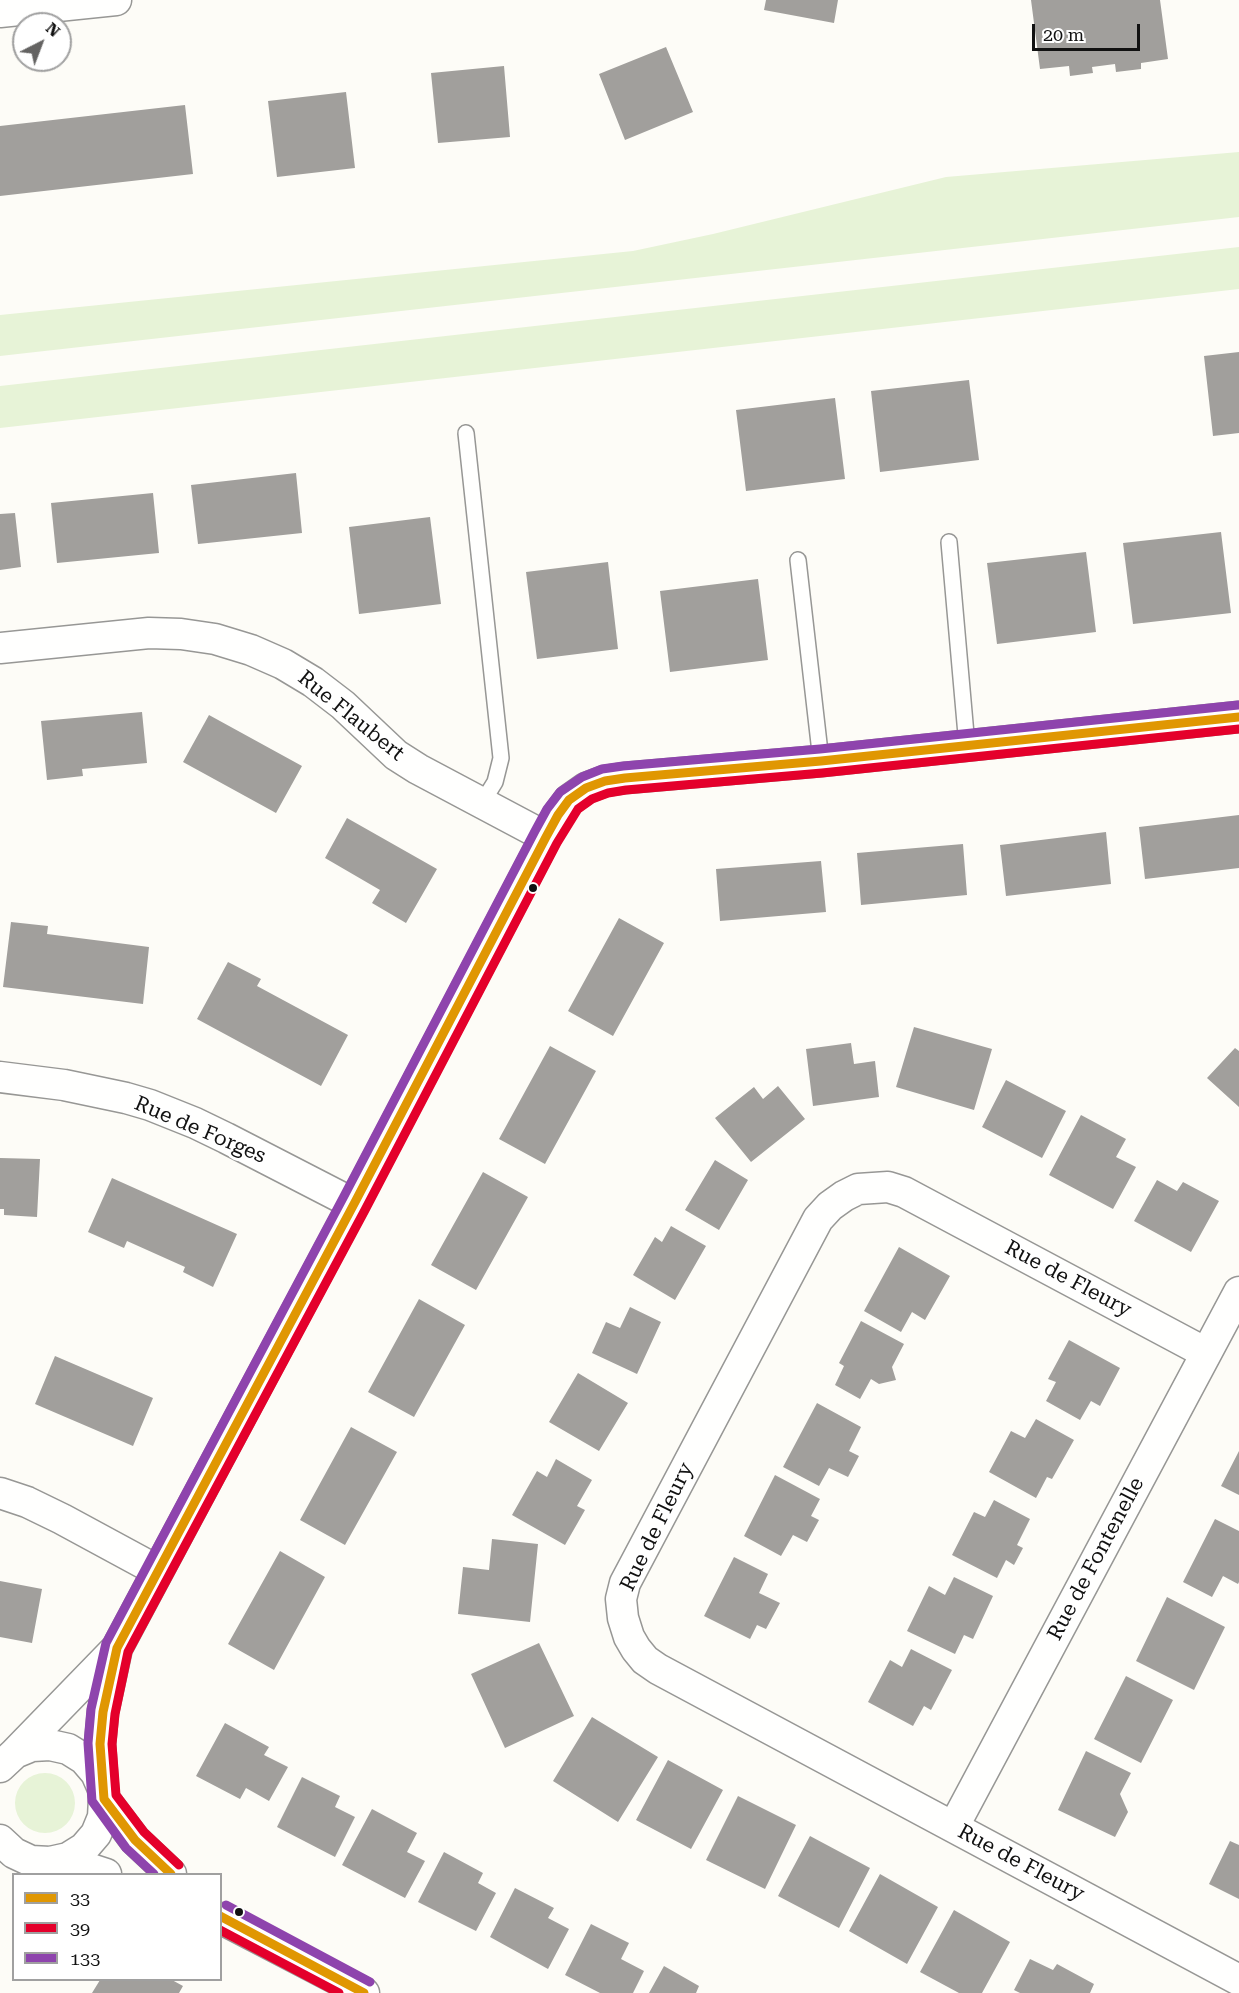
<!DOCTYPE html>
<html>
<head>
<meta charset="utf-8">
<style>
	body { margin:0 }
	#map { position:relative; width:1239px; height:1993px; overflow:hidden; background:#fdfcf7; font-family:"Roboto Serif",serif }
	canvas { display:block }
	.legend { position:absolute; left:12px; top:1873px; width:210px; height:108px; box-sizing:border-box; background:#fff; border:2px solid #a0a0a0; margin:0; padding:8px 10px; list-style:none; font-size:18px; color:#111 }
	.legend li { display:flex; align-items:center; gap:12px; height:30px }
	.legend b { width:30px; border:2px solid #a0a0a0 }
	.north { position:absolute; left:12px; top:12px; width:60px; height:60px; box-sizing:border-box; background:#fff; border:2px solid #a0a0a0; border-radius:50%; rotate:42deg; font-size:16px; font-weight:700; line-height:24px; text-align:center; color:#111 }
	.north::after { content:''; display:block; margin:auto; width:21px; height:27px; background:#646362; clip-path:polygon(50% 0,100% 100%,50% 72%,0 100%) }
	.scale { position:absolute; left:1032px; top:24px; width:108px; height:27px; box-sizing:border-box; border:3px solid #111; border-top:0; padding-left:8px; font-size:18px; line-height:21px; white-space:nowrap; color:#111; -webkit-text-stroke:4px #fff; paint-order:stroke }
</style>
</head>
<body>
<div id="map">
<canvas width="1239" height="1993"></canvas>
<ul class="legend">
<li><b style="height:8px;background:#e09702"></b>33</li>
<li><b style="height:8px;background:#e4002b"></b>39</li>
<li><b style="height:8px;background:#8e44ad"></b>133</li>
</ul>
<div class="north">N</div>
<div class="scale">20 m</div>
</div>
<script>
const g = document.querySelector('canvas').getContext('2d');
g.lineJoin = 'round';
function fillPath(path, color) { g.fillStyle = color; g.fill(path, 'evenodd'); }
const poly = rows => new Path2D(rows.map(r => 'M' + r).join(''));
function stroke(path, color, width, dash) { g.strokeStyle = color; g.lineWidth = width; g.lineCap = dash ? 'butt' : 'round'; g.setLineDash(dash || []); g.stroke(path); }
function drawText(font, color, halo, rows, align = 'center') {
  g.font = font + ' "Roboto Serif",serif'; g.lineWidth = 6; g.setLineDash([]); g.textBaseline = 'middle'; g.strokeStyle = halo; g.fillStyle = color; for (const [text, x, y, turn = 0] of rows) {
    g.save(); g.translate(x, y); g.rotate((+turn || 0) * Math.PI / 180); g.textAlign = isNaN(turn) ? turn : align; if (halo) g.strokeText(text, 0, 0); g.fillText(text, 0, 0); g.restore();
  }
}
const green = poly([
	[1239,152,1239,217,0,356,0,315,633,251,713,234,946,177],
	[1239,247,1239,289,0,428,0,386],
	'15 1803a30 30 0 1 1 60 0a30 30 0 1 1-60 0Z'
]);
const building = poly([
	[766,0,838,0,834,23,764,10],
	[1031,0,1160,0,1168,59,1141,63,1141,69,1116,72,1115,64,1092,67,1093,73,1070,76,1069,66,1040,69],
	[666,47,693,112,625,140,599,74],
	[504,66,510,137,438,143,431,73],
	[346,92,355,168,277,177,268,101],
	[185,105,193,174,0,196,0,126],
	[1239,352,1239,433,1213,436,1204,356],
	[969,380,979,460,880,472,871,391],
	[835,398,845,479,746,491,736,410],
	[296,473,302,533,198,544,191,485],
	[153,493,159,553,57,563,51,503],
	[15,513,21,567,0,570,0,514],
	[430,517,441,604,359,614,349,527],
	[1221,532,1231,613,1133,624,1123,543],
	[1086,552,1096,632,997,644,987,563],
	[608,562,618,649,537,659,526,572],
	[758,579,768,660,670,672,660,591],
	[142,712,147,763,82,769,83,776,47,780,41,721],
	[209,715,302,766,276,813,183,762],
	[1239,815,1239,868,1145,879,1139,827],
	[347,818,437,869,406,923,372,903,380,890,325,858],
	[1106,832,1111,884,1006,896,1000,845],
	[963,844,967,895,861,905,857,853],
	[821,861,826,912,720,921,716,869],
	[619,918,664,943,613,1036,568,1011],
	[11,922,48,926,47,934,149,947,143,1004,3,987],
	[228,962,261,979,257,986,348,1035,321,1086,197,1019],
	[914,1027,992,1049,974,1110,896,1087],
	[851,1043,854,1064,875,1061,879,1097,813,1106,806,1049],
	[550,1046,596,1071,545,1164,499,1139],
	[1235,1048,1239,1051,1239,1107,1207,1078],
	[1006,1080,1066,1111,1042,1158,982,1127],
	[778,1086,805,1119,751,1162,715,1118,754,1087,763,1099],
	[1081,1115,1126,1139,1116,1157,1136,1167,1113,1209,1049,1175],
	[0,1158,40,1159,37,1217,4,1215,4,1209,0,1209],
	[715,1160,748,1180,719,1230,685,1210],
	[483,1172,528,1197,476,1290,431,1265],
	[112,1178,237,1234,213,1287,183,1272,185,1267,127,1241,124,1248,88,1232],
	[1157,1180,1177,1191,1183,1182,1219,1201,1191,1252,1134,1221],
	[671,1226,706,1246,675,1300,633,1275,655,1237,662,1242],
	[899,1247,950,1276,925,1320,912,1312,901,1332,864,1311],
	[419,1299,465,1325,414,1417,368,1392],
	[630,1307,661,1322,637,1374,592,1353,606,1322,620,1328],
	[861,1321,904,1344,892,1367,896,1380,879,1384,871,1379,860,1399,835,1385,844,1366,839,1363],
	[1069,1340,1120,1368,1100,1406,1091,1401,1080,1420,1046,1401,1056,1382,1048,1379],
	[55,1356,153,1398,133,1446,35,1404],
	[578,1373,628,1403,599,1451,549,1422],
	[817,1403,861,1427,849,1451,859,1456,848,1477,829,1468,819,1486,783,1467],
	[1036,1419,1074,1440,1052,1479,1047,1477,1036,1498,989,1472,1011,1431,1025,1438],
	[351,1427,397,1452,345,1545,300,1520],
	[1239,1451,1239,1495,1221,1486],
	[556,1459,592,1480,577,1506,585,1510,565,1545,512,1515,537,1471,547,1477],
	[775,1475,820,1499,811,1516,819,1520,807,1542,793,1535,781,1556,744,1536],
	[994,1500,1030,1519,1017,1545,1023,1548,1014,1565,1006,1560,997,1578,952,1555,974,1512,985,1517],
	[1215,1519,1239,1531,1239,1582,1238,1584,1223,1576,1212,1597,1183,1582],
	[492,1539,538,1544,530,1622,458,1614,463,1567,489,1570],
	[280,1551,325,1577,274,1670,228,1644],
	[734,1557,768,1574,759,1593,780,1603,766,1629,757,1625,750,1639,704,1616],
	[954,1577,993,1596,973,1639,964,1635,955,1654,907,1631,929,1586,945,1595],
	[0,1581,42,1589,32,1643,0,1637],
	[1167,1597,1225,1627,1194,1690,1136,1661],
	[539,1643,574,1716,505,1748,471,1674],
	[911,1649,952,1670,931,1710,924,1706,913,1726,868,1702,890,1660,902,1667],
	[1126,1676,1173,1700,1141,1763,1094,1739],
	[592,1717,658,1757,618,1822,553,1781],
	[225,1723,269,1747,264,1755,288,1767,269,1801,246,1788,240,1799,196,1776],
	[1086,1751,1131,1773,1120,1794,1128,1812,1115,1837,1058,1810],
	[668,1760,723,1790,691,1849,636,1820],
	[302,1777,340,1796,335,1807,355,1817,335,1857,277,1827],
	[738,1796,796,1825,765,1889,706,1860],
	[372,1809,417,1833,407,1852,425,1861,405,1898,342,1865],
	[810,1836,870,1868,839,1928,778,1896],
	[1230,1841,1239,1845,1239,1899,1209,1884],
	[444,1852,483,1873,478,1883,496,1893,476,1931,418,1902],
	[880,1874,938,1907,907,1964,849,1931],
	[515,1888,554,1908,548,1918,569,1929,548,1969,490,1937],
	[954,1910,1010,1942,982,1993,959,1993,920,1972],
	[591,1924,629,1943,621,1959,644,1971,633,1993,600,1993,565,1975],
	[1030,1959,1053,1970,1057,1964,1094,1984,1090,1993,1020,1993,1014,1990],
	[664,1966,699,1986,696,1993,649,1993],
	[100,1980,172,1980,183,1986,179,1993,92,1993]
]);
const lane = poly([
	[466,433,501,758,495,782,482,803],
	[949,542,967,746],
	[798,560,821,761]
]);
const street = poly([
	[0,12,116,0],
	[0,648,149,633,181,634,215,639,251,650,283,664,313,682,343,705,396,755,418,769,546,837],
	[0,1077,64,1085,126,1098,150,1105,195,1123,226,1138,354,1204],
	[1206,1353,904,1192,888,1187,858,1189,844,1196,830,1206,818,1219,625,1583,621,1599,623,1618,629,1637,636,1649,645,1660,658,1669,1239,1980],
	[0,1493,27,1502,62,1519,158,1571],
	[15,1753,117,1648],
	[0,1767,15,1753,32,1746,50,1745,68,1749,84,1759,96,1773,103,1789,104,1799,103,1817,96,1834,84,1848,68,1858,50,1862,31,1861,14,1853,0,1840],
	[103,1789,100,1744,103,1712,117,1648,354,1204,546,837,558,815,569,800,586,788,605,781,625,778,821,761,1239,717],
	[104,1799,135,1840,171,1874],
	[954,1826,1239,1292],
	[63,1860,106,1874],
	[220,1918,364,1993]
]);
const bus1 = poly([
	[171,1874,135,1840,104,1799,100,1744,103,1712,117,1648,354,1204,546,837,558,815,569,800,586,788,605,781,625,778,821,761,1239,717],
	[220,1916,364,1993]
]);
const bus2 = poly([
	[179,1865,144,1832,116,1795,112,1744,115,1714,128,1652,365,1210,557,843,578,809,592,799,608,793,626,790,822,773,1239,729],
	[220,1930,339,1993]
]);
const bus3 = poly([
	[154,1874,126,1848,92,1801,88,1743,91,1709,106,1643,343,1198,535,831,547,809,560,792,582,777,602,769,623,766,820,749,1238,705],
	[226,1905,370,1982]
]);
const markers = [
	[533,888,5,"#111"],
	[239,1912,5,"#111"]
];
const streetNames = [
	["Rue Flaubert",351,716,39],
	["Rue de Forges",200,1130,23],
	["Rue de Fleury",1068,1279,28],
	["Rue de Fleury",657,1527,-64],
	["Rue de Fontenelle",1096,1559,-62],
	["Rue de Fleury",1021,1863,28]
];
fillPath(green, '#e7f3d7');
fillPath(building, '#a19f9c');
stroke(lane, '#979795', 18);
stroke(street, '#979795', 33);
stroke(lane, '#fffffe', 15);
stroke(street, '#fffffe', 30);
stroke(bus1, '#e09702', 9);
stroke(bus2, '#e4002b', 9);
stroke(bus3, '#8e44ad', 9);
for (const [x, y, r, color] of markers) { const dot = new Path2D(); dot.arc(x, y, r, 0, 2 * Math.PI); g.fillStyle = color; g.fill(dot); stroke(dot, '#fff', 2); }
drawText('21px', '#111', '#fff', streetNames);
</script>
</body>
</html>
